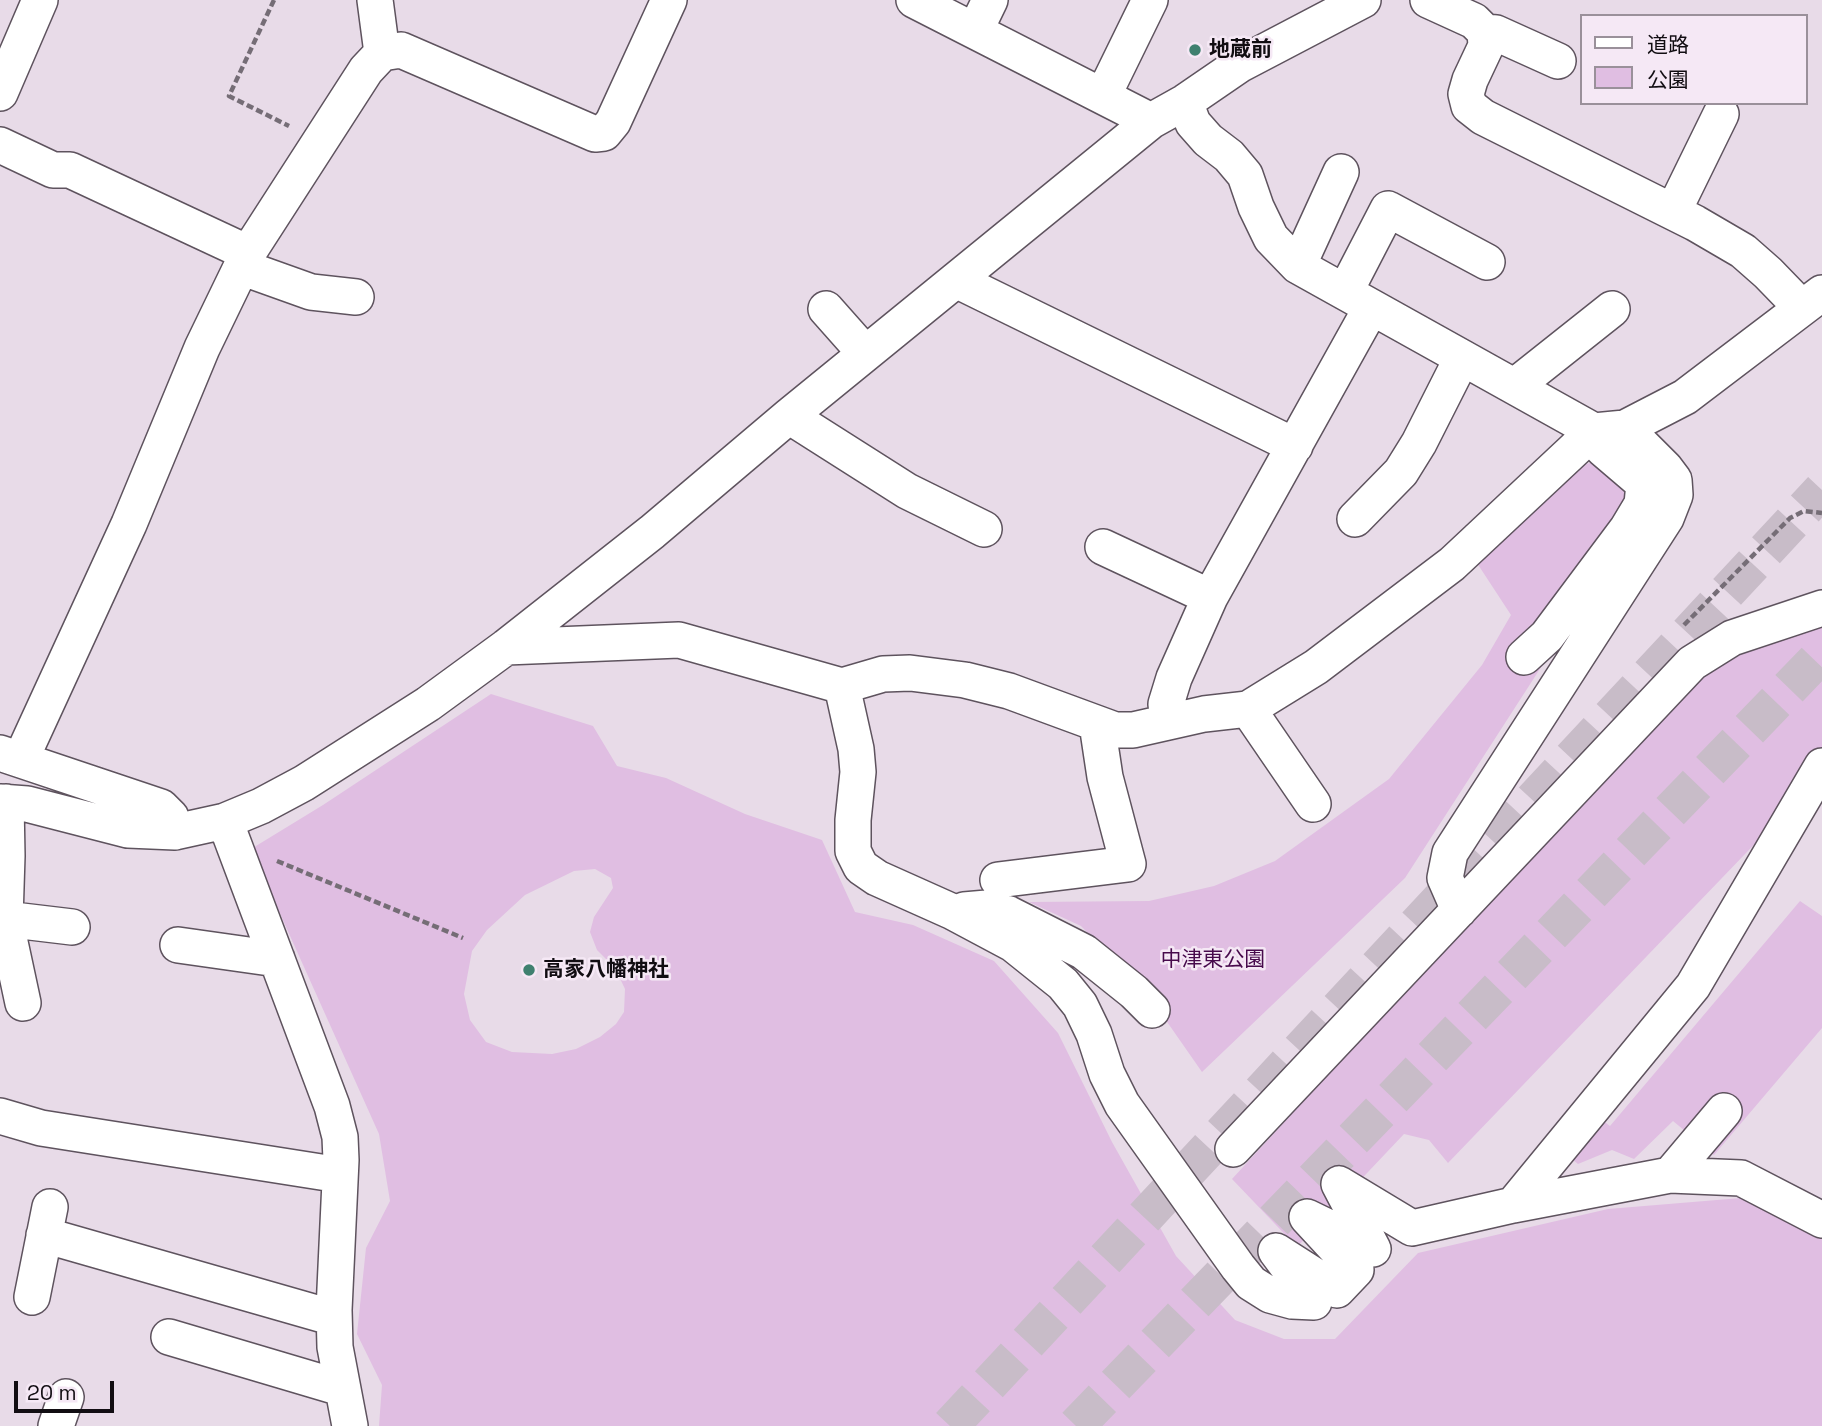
<!DOCTYPE html>
<html>
<head>
<meta charset="utf-8">
<style>
	body { margin:0 }
	#map { position:relative; width:1822px; height:1426px; overflow:hidden; background:#e8dbe8; font-family:"Space Grotesk","Noto Sans JP",sans-serif }
	canvas { display:block }
	.legend { position:absolute; left:1580px; top:14px; width:228px; height:91px; box-sizing:border-box; background:#f5e8f5; border:2px solid #9a909a; margin:0; padding:9px 12px; list-style:none; font-size:21px; color:#110d12 }
	.legend li { display:flex; align-items:center; gap:14px; height:35px }
	.legend b { width:35px; border:2px solid #9a909a }
	.scale { position:absolute; left:14px; top:1381px; width:100px; height:32px; box-sizing:border-box; border:4px solid #110d12; border-top:0; padding-left:9px; font-size:21px; line-height:24px; white-space:nowrap; color:#110d12; -webkit-text-stroke:5px #f5e8f5; paint-order:stroke }
</style>
</head>
<body>
<div id="map">
<canvas width="1822" height="1426"></canvas>
<ul class="legend">
<li><b style="height:9px;background:#fff"></b>道路</li>
<li><b style="height:19px;background:#e0bee2"></b>公園</li>
</ul>
<div class="scale">20 m</div>
</div>
<script>
const g = document.querySelector('canvas').getContext('2d');
g.lineJoin = 'round';
function fillPath(path, color) { g.fillStyle = color; g.fill(path, 'evenodd'); }
const poly = rows => new Path2D(rows.map(r => 'M' + r).join(''));
function stroke(path, color, width, dash) { g.strokeStyle = color; g.lineWidth = width; g.lineCap = dash ? 'butt' : 'round'; g.setLineDash(dash || []); g.stroke(path); }
function drawText(font, color, halo, rows, align = 'center') {
  g.font = font + ' "Space Grotesk","Noto Sans JP",sans-serif'; g.lineWidth = 5; g.setLineDash([]); g.textBaseline = 'middle'; g.strokeStyle = halo; g.fillStyle = color; for (const [text, x, y, turn = 0] of rows) {
    g.save(); g.translate(x, y); g.rotate((+turn || 0) * Math.PI / 180); g.textAlign = isNaN(turn) ? turn : align; if (halo) g.strokeText(text, 0, 0); g.fillText(text, 0, 0); g.restore();
  }
}
const green = poly([
	[1598,460,1632,489,1556,644,1405,878,1202,1072,1149,996,1081,926,1029,902,1149,901,1214,886,1275,861,1389,779,1482,665,1511,615,1475,560,1570,470],
	[1822,618,1822,748,1771,827,1448,1163,1429,1140,1404,1134,1297,1247,1232,1179,1702,668],
	[491,694,593,726,617,766,666,778,745,814,822,840,855,912,913,925,994,961,1058,1033,1112,1142,1176,1256,1235,1320,1284,1339,1335,1339,1418,1253,1608,1209,1741,1198,1822,1238,1822,1426,379,1426,382,1385,357,1334,366,1248,390,1201,379,1134,251,849,323,805],
	[595,869,611,878,613,888,594,917,590,932,597,950,615,968,625,989,624,1012,616,1024,600,1037,576,1049,552,1054,512,1052,486,1042,470,1020,464,994,472,951,487,930,525,895,574,871],
	[1800,901,1822,916,1822,1028,1714,1155,1673,1121,1634,1159,1612,1150,1578,1164,1566,1154,1598,1117,1610,1126]
]);
const primaryTunnel = poly([
	[950,1426,1822,490],
	[1076,1426,1822,654]
]);
const path = poly([
	[274,0,229,96,289,126],
	[1684,625,1790,518,1804,511,1822,513],
	[277,861,463,938]
]);
const street = poly([
	[375,0,382,53],
	[914,0,1151,121],
	[1428,0,1474,21,1485,32,1486,46,1470,80,1466,94,1469,106,1483,117,1695,223,1743,251,1768,273,1801,307],
	[975,31,990,0],
	[1485,32,1496,33,1558,61],
	[0,93,40,0],
	[1103,96,1150,0],
	[1185,102,1193,123,1208,140,1229,156,1245,175,1256,207,1271,238,1298,266,1594,431,1603,449,1644,484,1642,504,1627,529,1547,636,1524,657],
	[0,145,53,170,70,170,248,253],
	[1673,212,1721,114],
	[1298,266,1341,172],
	[241,267,311,292,356,297],
	[956,280,1295,446],
	[1345,292,1388,209,1487,262],
	[826,309,865,353],
	[1515,386,1612,309],
	[789,416,907,491,984,529],
	[1355,519,1401,472,1419,443,1462,358],
	[1103,547,1210,597],
	[506,647,679,640,842,686,883,674,910,673,965,680,1009,691,1115,730,1133,730,1204,714,1248,709,1316,667,1452,564,1594,431,1625,428,1685,397,1822,293],
	[842,686,856,749,858,772,853,820,853,851,861,867,877,878,953,912,1013,944,1063,984,1080,1005,1094,1034,1107,1074,1122,1104,1238,1267,1251,1283,1270,1295,1292,1301,1314,1302,1276,1251,1337,1290,1356,1270,1307,1217,1373,1249,1339,1184,1412,1228,1513,1205,1670,1175,1741,1178,1822,1220],
	[1248,709,1313,804],
	[1168,722,1166,704,1174,678,1210,597,1371,308],
	[0,753,161,807,171,817,175,832],
	[21,759,129,524,202,348,248,253,366,70,382,53,401,50,595,134,604,133,613,122,669,0],
	[0,802,27,804,128,830,175,832,225,821,261,806,304,783,428,704,506,647,652,532,789,416,1151,121,1185,102,1239,65,1363,0],
	[6,802,7,856,5,919,23,1003],
	[225,821,332,1106,340,1137,341,1160,334,1310,335,1347,350,1426],
	[998,880,1128,864,1105,777,1097,724],
	[964,910,987,908,1009,914,1084,952,1134,992,1152,1010],
	[1459,910,1445,878,1450,853,1666,518,1675,495,1674,480,1665,468,1625,428],
	[5,919,72,927],
	[178,945,277,959],
	[0,1116,41,1128,340,1175],
	[1233,1149,1692,663,1732,638,1822,608],
	[1670,1175,1724,1111],
	[1513,1205,1693,986,1822,766],
	[44,1235,334,1318],
	[32,1297,50,1207],
	[169,1337,341,1388],
	[56,1426,66,1397]
]);
const markers = [
	[1195,50,7,"#3f806f"],
	[529,970,7,"#3f806f"]
];
const poiNames = [
	["地蔵前",1209,50],
	["高家八幡神社",543,970]
];
const parkNames = [
	["中津東公園",1213,960]
];
fillPath(green, '#e0bee2');
stroke(primaryTunnel, '#c8bcc8', 38, [38, 19]);
stroke(street, '#5e535e', 38);
stroke(path, '#756d76', 4.5, [7, 3.5]);
stroke(street, '#fff', 35);
for (const [x, y, r, color] of markers) { const dot = new Path2D(); dot.arc(x, y, r, 0, 2 * Math.PI); g.fillStyle = color; g.fill(dot); stroke(dot, '#f5e8f5', 2.5); }
drawText('bold 21px', '#110d12', '#f5e8f5', poiNames, 'left');
drawText('21px', '#470a4c', '#f5e8f5', parkNames);
</script>
</body>
</html>
